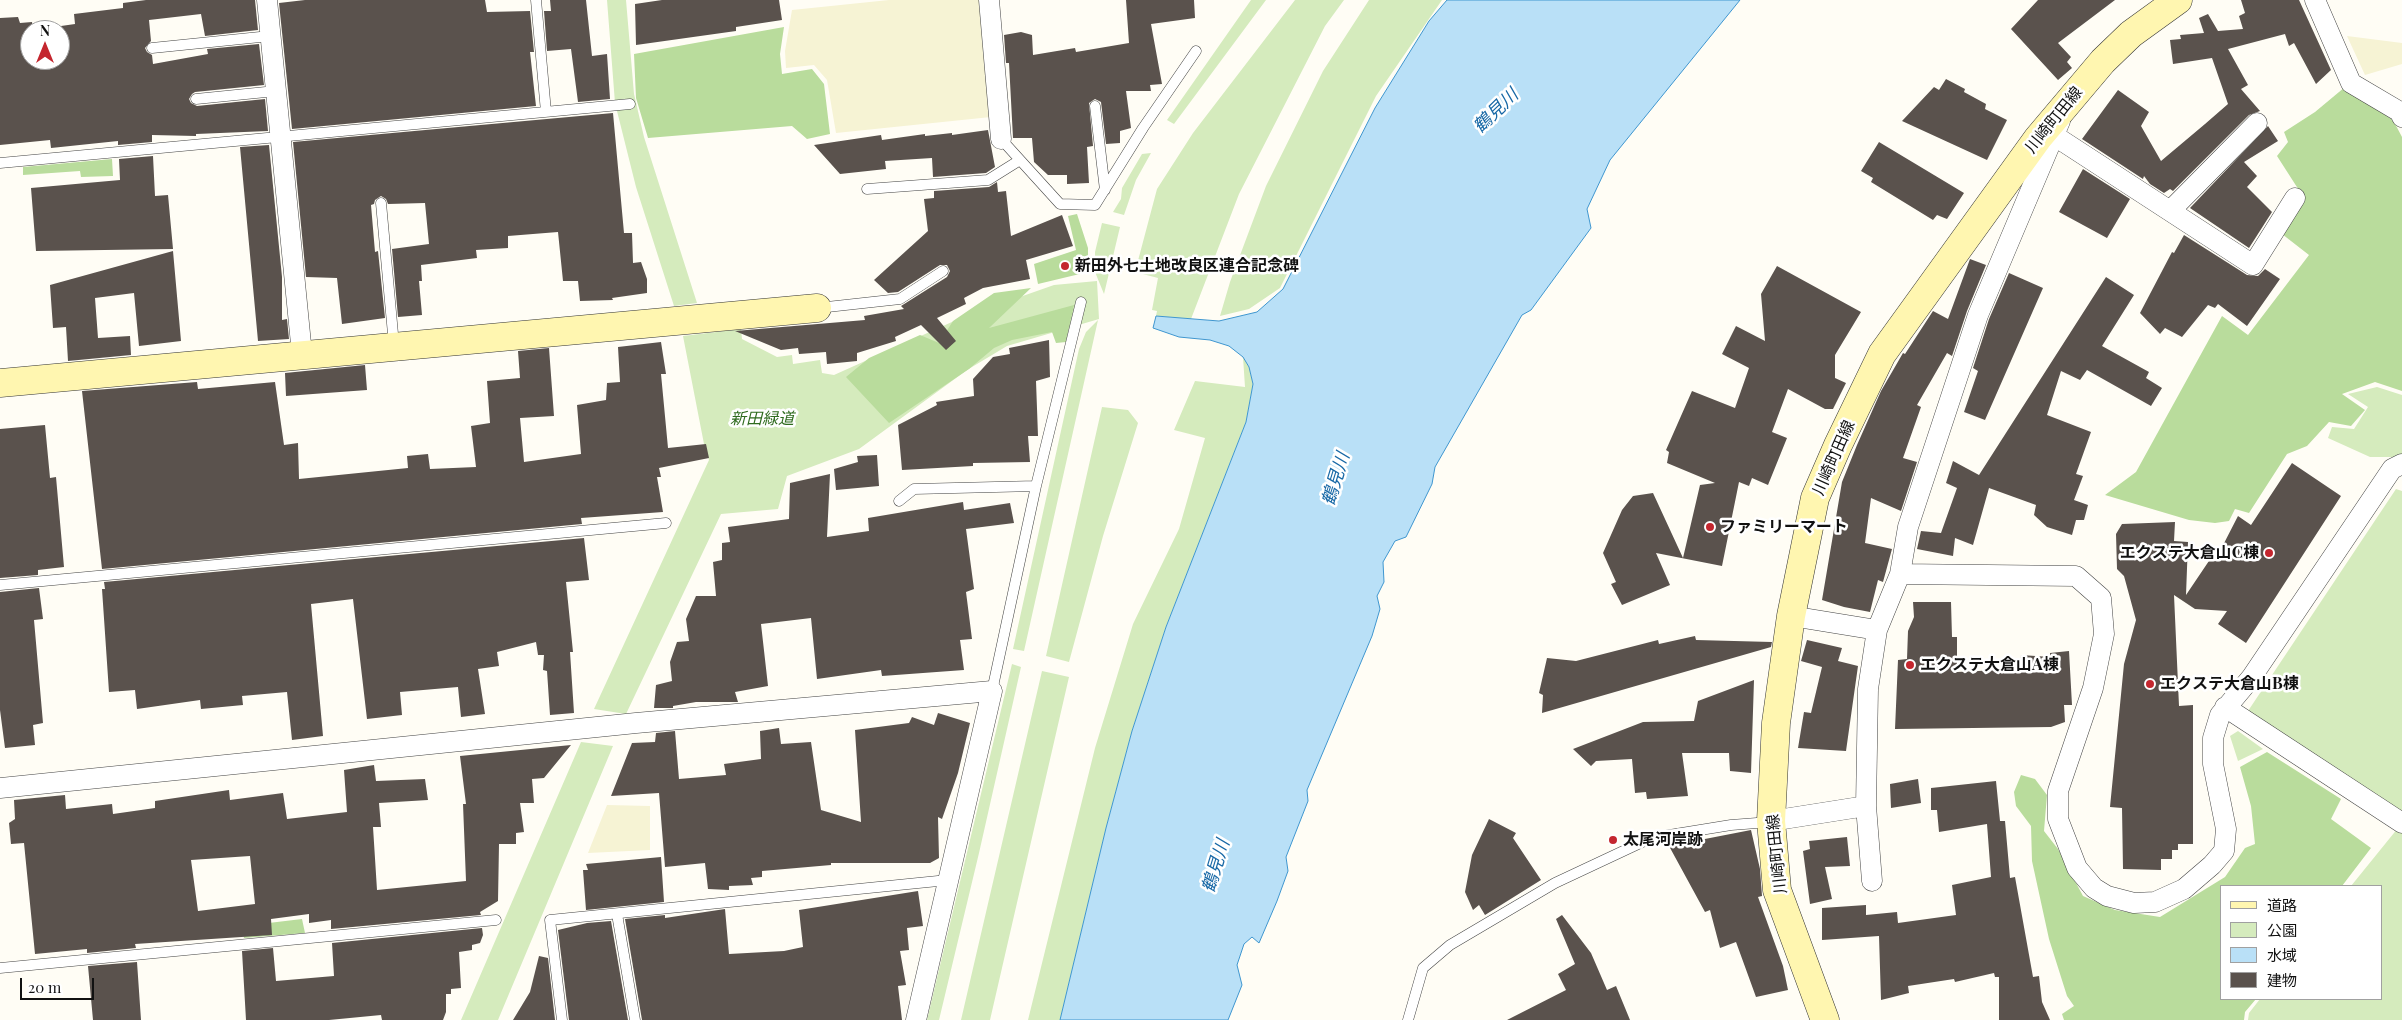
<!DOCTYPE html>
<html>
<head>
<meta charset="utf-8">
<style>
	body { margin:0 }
	#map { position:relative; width:2402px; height:1020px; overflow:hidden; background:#fffdf5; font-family:"Playfair Display","Noto Sans JP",serif }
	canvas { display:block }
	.legend { position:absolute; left:2220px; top:885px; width:162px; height:115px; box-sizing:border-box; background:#fff; border:1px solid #a0a0a0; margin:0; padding:6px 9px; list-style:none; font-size:15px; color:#111 }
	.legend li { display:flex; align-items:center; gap:10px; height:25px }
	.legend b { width:25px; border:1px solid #a0a0a0 }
	.north { position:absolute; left:20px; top:20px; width:50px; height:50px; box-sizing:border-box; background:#fff; border:1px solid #a0a0a0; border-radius:50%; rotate:0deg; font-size:14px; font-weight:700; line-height:20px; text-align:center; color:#111 }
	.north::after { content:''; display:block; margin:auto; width:18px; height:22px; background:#c4262e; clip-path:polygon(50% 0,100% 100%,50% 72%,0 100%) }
	.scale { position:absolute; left:20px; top:978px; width:74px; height:22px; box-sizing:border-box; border:2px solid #111; border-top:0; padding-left:6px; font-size:15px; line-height:18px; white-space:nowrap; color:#111; -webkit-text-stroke:4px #fff; paint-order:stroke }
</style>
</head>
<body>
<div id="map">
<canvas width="2402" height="1020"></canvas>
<ul class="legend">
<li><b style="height:6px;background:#fff6b0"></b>道路</li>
<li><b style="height:14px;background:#d5ebbd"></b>公園</li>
<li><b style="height:14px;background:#b9e0f7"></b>水域</li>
<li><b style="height:14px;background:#5a524d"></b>建物</li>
</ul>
<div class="north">N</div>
<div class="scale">20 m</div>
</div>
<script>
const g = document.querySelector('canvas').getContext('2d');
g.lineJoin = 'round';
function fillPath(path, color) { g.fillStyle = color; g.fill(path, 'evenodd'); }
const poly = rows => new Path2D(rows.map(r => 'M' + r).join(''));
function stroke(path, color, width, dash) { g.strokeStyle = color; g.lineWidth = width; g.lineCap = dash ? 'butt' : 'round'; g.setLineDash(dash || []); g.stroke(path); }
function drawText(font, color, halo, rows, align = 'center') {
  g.font = font + ' "Playfair Display","Noto Sans JP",serif'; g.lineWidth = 5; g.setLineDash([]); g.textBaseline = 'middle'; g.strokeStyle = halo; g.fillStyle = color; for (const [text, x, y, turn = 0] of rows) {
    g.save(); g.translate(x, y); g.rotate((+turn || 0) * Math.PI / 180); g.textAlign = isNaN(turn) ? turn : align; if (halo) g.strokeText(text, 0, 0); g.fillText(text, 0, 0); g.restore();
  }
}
const farmland = poly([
	[889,0,979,0,991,117,836,133,827,80,814,65,786,68,785,51,792,10],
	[2347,36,2402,43,2402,64,2365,75],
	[607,805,650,806,650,850,588,853]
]);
const green = poly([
	[607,0,626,0,634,94,644,137,697,303,674,306,636,187,615,103],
	[1251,0,1266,0,1174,124,1167,120],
	[1295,0,1344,0,1325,26,1239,194,1191,319,1156,316,1157,311,1152,310,1158,278,1135,272,1157,189,1193,133],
	[1369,0,1442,0,1376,96,1280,288,1249,309,1220,316,1230,282,1266,186,1323,71],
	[1151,153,1136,180,1124,215,1113,212,1121,199,1122,188,1142,154],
	[1102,223,1120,227,1104,294,1095,272,1095,252],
	[1097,281,1099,319,1007,346,967,370,859,449,787,476,778,509,721,514,626,714,594,709,709,460,704,444,683,336,741,329,742,339,777,357,792,355,793,364,820,360,822,373,834,375,963,317,1054,285],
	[1098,320,1024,651,1013,649,1079,349,1086,332],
	[1243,357,1249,367,1253,384,1246,422,1166,627,1132,731,1106,828,1060,1020,1028,1020,1095,748,1133,624,1179,529,1205,438,1174,430,1195,381,1245,387],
	[2377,387,2402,395,2402,454,2394,457,2370,457,2328,438,2332,427,2354,429,2368,407,2348,394],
	[1102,407,1128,410,1138,423,1103,536,1069,662,1046,656],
	[2396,489,2402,491,2402,1020,2248,1020,2249,1013,2260,999,2381,999,2381,886,2351,886,2398,828,2238,726],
	[1012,664,1021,667,979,853,939,1020,927,1020],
	[1042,671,1069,677,990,1020,961,1020],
	[2238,731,2263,749,2238,761,2230,736],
	[581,742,613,746,498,1020,461,1020]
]);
const forest = poly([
	[784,27,780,54,782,74,812,69,824,84,830,134,807,139,792,126,648,138,636,98,634,54],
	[2345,87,2393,120,2402,137,2402,391,2375,382,2342,394,2365,410,2351,426,2329,422,2307,446,2287,454,2249,513,2235,509,2229,521,2215,523,2189,520,2105,495,2136,472,2222,316,2248,335,2309,255,2282,234,2304,198,2277,156,2288,142,2284,132,2315,112],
	[112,159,113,176,81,177,80,171,23,175,23,167],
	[1077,214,1088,248,1088,272,1038,284,1034,264,1076,250,1068,216],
	[1031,288,989,328,1074,305,1066,342,1056,343,1052,332,1012,340,994,348,969,369,889,423,846,377,869,358,920,335,939,343,953,321,994,293],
	[2267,752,2341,799,2331,819,2371,848,2342,886,2221,886,2221,999,2256,999,2245,1012,2244,1020,2064,1020,2062,1014,2074,1006,2067,996,2049,939,2032,861,2031,826,2016,806,2014,792,2021,775,2035,779,2047,795,2044,831,2058,849,2083,896,2115,910,2160,917,2225,877,2245,848,2255,844,2251,806,2240,767],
	[302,919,305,933,244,938,241,922,252,925]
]);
const water = poly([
	[1447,0,1740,0,1610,160,1587,209,1591,228,1531,310,1522,315,1435,467,1432,484,1406,537,1395,541,1383,562,1384,582,1377,596,1380,609,1372,636,1307,790,1308,801,1286,857,1288,871,1277,901,1259,943,1252,937,1244,944,1237,965,1242,985,1228,1020,1060,1020,1106,828,1132,731,1166,627,1246,422,1253,384,1249,367,1243,357,1229,346,1210,340,1179,337,1153,328,1156,316,1219,321,1257,312,1283,289,1375,108,1429,21,1447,0]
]);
const building = poly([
	[146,0,255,0,258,30,205,36,201,14,149,20,151,41,145,48,147,52,152,55,153,64,208,54,207,49,259,44,264,85,195,92,192,94,189,99,191,103,197,106,265,99,268,131,196,134,196,136,152,135,152,142,118,145,118,141,51,148,50,140,0,145,0,18,18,17,20,23,32,22,33,30,75,24,74,14,123,8,123,3],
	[30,30,60,30,60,60,30,60],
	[305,0,485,0,487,12,530,11,534,52,530,52,536,106,292,129,279,3],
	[550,0,586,0,592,56,607,54,610,99,578,102,571,49,547,51,544,11,551,11],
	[662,0,779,0,782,20,736,27,736,31,636,45,635,4],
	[1126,0,1194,0,1195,18,1151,24,1162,84,1150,85,1151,91,1126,91,1131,128,1120,131,1120,143,1106,144,1101,102,1095,99,1089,103,1093,146,1087,147,1089,183,1067,184,1067,175,1048,175,1034,162,1032,138,1013,138,1009,63,1006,63,1004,35,1021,32,1032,35,1033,55,1075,48,1076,52,1129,43],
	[2038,0,2115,0,2058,43,2071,57,2067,62,2072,68,2058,80,2011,29],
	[2241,0,2299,0,2331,70,2316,84,2294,43,2289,46,2285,34,2228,49,2248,85,2241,89,2260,111,2249,115,2173,191,2170,189,2164,193,2150,184,2144,176,2143,179,2082,139,2118,90,2149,112,2141,126,2161,161,2205,124,2228,104,2212,58,2173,64,2170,40,2181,39,2180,35,2204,33,2199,18,2208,14,2218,31,2243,29,2239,16,2245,13],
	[1946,79,1965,89,1964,92,1986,104,1985,109,2007,120,1987,160,1902,121,1934,87,1939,90],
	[613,113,624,233,632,233,633,263,641,262,647,279,647,293,612,298,613,300,580,301,578,281,563,281,558,232,508,236,508,248,476,250,477,258,421,265,422,281,419,281,422,315,398,317,392,249,429,244,425,203,388,204,386,199,381,196,375,200,374,204,371,205,375,252,378,251,385,318,342,324,337,278,306,277,293,142],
	[2268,126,2278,141,2244,162,2257,176,2247,187,2272,212,2249,248,2190,208],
	[988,130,995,167,986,173,933,177,932,158,885,161,886,169,840,174,814,145,881,135,882,140,925,134,925,136,952,133,952,135],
	[1879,142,1964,193,1947,219,1937,215,1933,220,1871,182,1873,178,1861,171],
	[269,145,282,277,282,320,287,319,289,339,258,341,240,147],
	[153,156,155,196,168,195,173,249,36,251,31,188,120,180,119,159],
	[2083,169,2130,199,2107,238,2059,212],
	[997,182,998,192,1006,191,1011,236,1062,215,1073,246,1026,260,1030,279,983,288,964,298,966,304,937,318,956,341,946,350,921,325,895,337,896,341,857,353,857,361,827,364,826,352,799,354,798,348,781,350,735,331,865,320,864,316,904,309,901,306,947,277,950,271,947,265,940,265,898,292,888,293,874,280,928,231,924,199,934,198,934,191,989,187],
	[2184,235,2247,275,2258,276,2265,269,2280,279,2247,326,2218,304,2215,308,2208,305,2182,337,2165,328,2160,334,2140,313,2172,252,2174,253],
	[173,251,181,341,139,346,134,293,95,298,98,338,130,336,131,355,68,361,66,327,53,328,50,285],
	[1970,259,1986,265,1967,311,1952,356,1947,353,1917,405,1921,407,1903,458,1917,462,1901,511,1871,498,1865,543,1892,549,1883,582,1878,580,1870,612,1844,607,1822,600,1842,482,1857,445,1881,391,1903,353,1905,354,1933,311,1948,319],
	[1777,266,1861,312,1835,355,1835,378,1846,383,1833,409,1825,409,1788,389,1772,432,1787,438,1768,485,1752,478,1749,486,1739,482,1722,566,1656,553,1670,585,1622,605,1611,584,1616,582,1603,553,1622,510,1633,496,1653,493,1683,558,1700,485,1715,483,1667,463,1669,452,1666,450,1692,391,1735,408,1749,368,1722,354,1736,326,1765,341,1761,294],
	[2009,273,2043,288,1985,420,1964,412,1978,371,1973,368,1989,319],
	[2106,277,2134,295,2102,346,2149,372,2146,378,2162,388,2151,406,2087,370,2080,380,2061,371,2047,415,2091,432,2076,474,2083,476,2074,500,2088,505,2084,520,2076,520,2072,535,2047,527,2034,515,2036,505,1989,488,1973,545,1955,538,1953,556,1917,549,1921,531,1941,533,1957,488,1946,483,1953,461,1979,475],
	[1049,340,1050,377,1036,381,1038,436,1028,436,1030,462,973,463,973,466,902,470,898,425,937,405,936,402,974,396,973,379,993,357,1010,354,1009,348],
	[661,342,666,374,661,374,668,448,706,444,709,458,659,468,661,477,657,477,663,512,581,518,582,524,102,569,82,391,197,382,198,389,275,382,284,445,298,443,299,479,408,468,407,456,428,454,430,469,476,467,471,426,490,423,487,381,520,378,518,351,549,348,554,416,520,418,524,462,581,454,577,405,606,400,607,383,620,382,618,347],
	[365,365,367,390,286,396,285,373],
	[45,425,50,478,56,477,64,567,38,570,38,575,0,578,0,429],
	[877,455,879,486,836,490,834,469,858,462,857,456],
	[2292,463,2341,496,2246,643,2218,624,2227,611,2195,609,2174,595,2179,706,2193,705,2193,844,2178,844,2178,850,2172,850,2172,859,2161,859,2161,870,2123,869,2122,808,2110,807,2124,664,2136,620,2124,576,2117,569,2116,534,2122,524,2175,522,2174,541,2188,542,2186,595,2217,549,2220,551,2238,516,2251,525],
	[830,474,827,537,869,531,868,518,963,502,964,510,1010,503,1014,523,966,529,974,589,966,592,972,639,960,640,964,670,882,676,881,670,817,679,811,618,761,624,768,686,735,692,738,702,696,702,673,706,673,708,654,708,656,685,672,681,670,662,677,642,689,641,686,619,696,596,716,596,713,562,722,560,722,543,730,542,728,527,789,519,790,483],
	[584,538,589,580,566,582,573,652,570,652,574,713,550,715,547,671,543,670,544,655,538,655,536,642,497,652,499,666,478,669,485,714,461,717,458,687,400,692,402,715,367,719,353,599,311,604,323,736,292,740,287,692,242,696,243,705,201,709,200,700,137,709,135,690,109,692,102,589,105,589,104,582],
	[39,588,43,619,34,620,43,723,33,725,35,745,5,748,0,710,0,592],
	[1913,602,1951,602,1952,637,1957,637,1957,672,2020,669,2021,655,2050,657,2050,653,2069,651,2072,705,2064,705,2065,722,2051,727,1895,729,1898,660,1907,659,1908,631,1914,617],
	[1695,636,1696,640,1772,642,1771,647,1542,713,1543,695,1539,693,1547,658,1576,661,1658,640,1659,644],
	[1807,640,1842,648,1838,661,1858,666,1846,751,1798,748,1804,712,1811,713,1822,667,1801,661],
	[1754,680,1751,773,1730,771,1729,753,1682,753,1688,796,1647,799,1646,792,1635,793,1632,759,1596,761,1591,766,1573,749,1643,722,1694,721,1698,701],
	[938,713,970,723,958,773,942,819,938,817,939,858,930,863,831,863,831,865,762,871,762,877,751,878,753,885,729,886,729,890,708,889,705,863,665,867,659,793,611,796,632,743,655,742,656,733,675,731,679,779,726,775,724,764,761,759,760,731,779,728,781,744,811,742,821,810,861,822,855,730,909,723,912,717,934,725],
	[571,745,544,778,532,779,534,803,520,803,524,832,516,833,516,844,499,844,498,901,480,912,481,915,331,929,331,920,309,923,309,914,271,919,272,935,135,944,136,948,87,953,87,949,35,954,24,843,11,844,9,823,15,819,14,800,65,795,66,809,112,804,113,814,155,808,155,801,229,790,230,800,283,793,287,819,347,812,344,770,374,765,376,781,425,779,428,800,379,803,381,827,373,827,377,890,466,881,463,804,466,804,460,756],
	[250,856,255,904,198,911,191,860],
	[1918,779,1921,803,1891,808,1890,784],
	[1996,781,2000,821,2005,821,2010,878,2015,877,2033,977,2039,976,2042,1002,2050,1020,1999,1020,1999,977,1995,977,1994,973,1955,982,1954,979,1908,986,1909,993,1881,1000,1879,936,1822,940,1822,908,1866,905,1866,915,1897,912,1898,923,1956,915,1952,885,1991,877,1987,824,1939,832,1937,810,1931,810,1931,788],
	[1489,819,1516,833,1513,838,1541,880,1485,915,1479,905,1473,910,1465,892,1472,855],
	[1751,830,1760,869,1762,896,1758,897,1783,966,1788,990,1756,997,1736,942,1720,948,1710,910,1705,912,1669,846],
	[1847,837,1850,866,1825,867,1832,899,1810,904,1803,851,1810,849,1809,841],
	[661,857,664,902,586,910,583,870,588,870,586,864],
	[918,891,923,926,907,928,909,950,900,951,906,985,898,986,902,1020,642,1020,625,919,665,915,665,918,725,909,729,954,784,951,803,947,799,910],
	[1562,915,1591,953,1607,990,1616,986,1630,1020,1507,1020,1566,990,1558,974,1575,964,1556,919],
	[611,921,628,1020,569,1020,558,930,587,923],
	[482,928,483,935,480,943,472,945,472,950,459,952,461,988,451,989,451,994,446,994,446,1012,443,1020,382,1020,381,1015,329,1020,246,1020,242,951,273,948,276,981,334,976,332,943],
	[539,956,548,958,555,1020,513,1020,530,992],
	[137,962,141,1020,93,1020,88,966]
]);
const lane = poly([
	[536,0,546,112],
	[152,48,270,36],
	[196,99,276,91],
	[1095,106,1105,190],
	[1001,139,1060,204,1095,205,1143,128,1196,51],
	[0,163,630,104],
	[867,189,988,180,1020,160],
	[381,203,394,345],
	[818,308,900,299,943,271],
	[899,501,914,489,1036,486],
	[0,585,666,523],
	[992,691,1036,486,1081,302],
	[617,914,635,1020],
	[0,968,496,920],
	[562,1020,550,920,948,880],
	[1408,1020,1423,968,1450,945,1555,883,1651,838,1731,825,1770,822]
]);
const street = poly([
	[267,0,302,354],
	[989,0,1001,139],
	[2315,0,2351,83,2400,112,2402,117],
	[2044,129,2253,265,2295,198],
	[2170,211,2257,123],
	[1900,574,2076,576,2101,598,2104,634,2093,688,2058,791,2058,819,2077,868,2094,888,2107,896,2134,903,2155,902,2184,889,2212,865,2224,851,2226,829,2213,764,2213,738,2220,715,2251,678,2392,469,2402,464],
	[1791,616,1877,630],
	[2225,707,2402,823],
	[0,788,636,723,992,691,916,1020],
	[1866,806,1872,881],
	[1771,821,1866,806,1868,689,1877,630,1900,574,1908,527,1978,315,2060,121]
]);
const secondary = poly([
	[0,383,817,308],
	[1825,1020,1777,890,1771,821,1776,723,1791,616,1815,498,1838,445,1882,354,2038,138,2103,61,2131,34,2178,0]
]);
const markers = [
	[1065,266,5,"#c4262e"],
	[1710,527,5,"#c4262e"],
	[2269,553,5,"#c4262e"],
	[1910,665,5,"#c4262e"],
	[2150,684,5,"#c4262e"],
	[1613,840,5,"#c4262e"]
];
const streetNames = [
	["川崎町田線",2054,120,-51],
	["川崎町田線",1834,458,-66],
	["川崎町田線",1777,854,-96]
];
const poiNames = [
	["新田外七土地改良区連合記念碑",1075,266],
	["ファミリーマート",1720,527],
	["エクステ大倉山C棟",2259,553,"right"],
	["エクステ大倉山A棟",1920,665],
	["エクステ大倉山B棟",2160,684],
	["太尾河岸跡",1623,840]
];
const parkNames = [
	["新田緑道",762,419]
];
const waterNames = [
	["鶴見川",1496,111,-44],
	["鶴見川",1336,479,-73],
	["鶴見川",1216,866,-73]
];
fillPath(farmland, '#f6f3d4');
fillPath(green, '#d5ebbd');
fillPath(forest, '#b9dc9c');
fillPath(water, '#b9e0f7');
stroke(water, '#3f96cf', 1);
fillPath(building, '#5a524d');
stroke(lane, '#444', 11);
stroke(street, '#444', 21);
stroke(secondary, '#333', 29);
stroke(lane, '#fff', 10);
stroke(street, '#fff', 20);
stroke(secondary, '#fff6b0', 28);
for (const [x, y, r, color] of markers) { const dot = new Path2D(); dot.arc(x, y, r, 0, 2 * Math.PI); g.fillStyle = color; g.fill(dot); stroke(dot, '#fff', 2); }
drawText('16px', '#111', '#fff', streetNames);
drawText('bold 16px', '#111', '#fff', poiNames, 'left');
drawText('italic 16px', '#2f6b1f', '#fff', parkNames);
drawText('italic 18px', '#1768a6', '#fff', waterNames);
</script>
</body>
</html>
